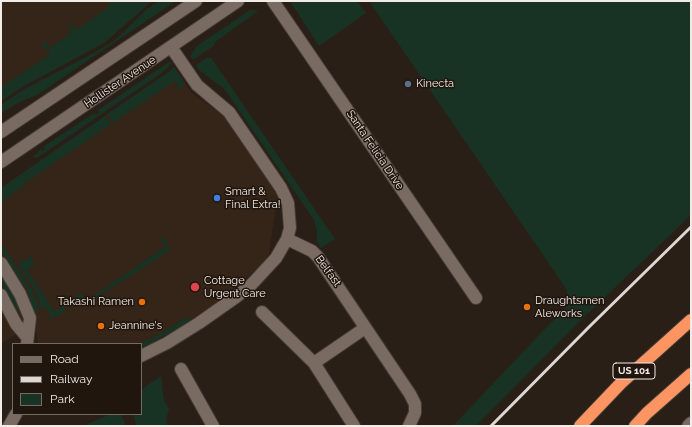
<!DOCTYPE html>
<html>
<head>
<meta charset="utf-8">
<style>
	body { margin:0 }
	#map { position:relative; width:692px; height:427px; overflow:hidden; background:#2a1f17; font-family:Raleway,sans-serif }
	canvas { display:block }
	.frame { position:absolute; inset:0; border:2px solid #f3ebe6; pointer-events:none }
	.legend { position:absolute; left:12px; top:343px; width:130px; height:72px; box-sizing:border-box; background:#20160e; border:1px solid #746b64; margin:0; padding:5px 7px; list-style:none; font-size:12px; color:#f3ebe6 }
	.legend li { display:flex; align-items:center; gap:8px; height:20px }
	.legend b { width:20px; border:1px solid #746b64 }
</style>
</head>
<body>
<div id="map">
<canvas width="692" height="427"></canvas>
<div class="frame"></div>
<ul class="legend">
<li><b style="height:5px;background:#796b61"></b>Road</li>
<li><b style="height:5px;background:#ded6d1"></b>Railway</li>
<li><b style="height:11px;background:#183323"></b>Park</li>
</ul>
</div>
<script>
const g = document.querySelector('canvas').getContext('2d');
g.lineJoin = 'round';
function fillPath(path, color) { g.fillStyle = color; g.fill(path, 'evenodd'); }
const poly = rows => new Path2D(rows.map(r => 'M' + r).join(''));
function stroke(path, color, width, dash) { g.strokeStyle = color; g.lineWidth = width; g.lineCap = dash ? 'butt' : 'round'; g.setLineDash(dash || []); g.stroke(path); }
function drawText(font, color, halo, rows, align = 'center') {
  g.font = font + ' Raleway,sans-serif'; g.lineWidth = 3; g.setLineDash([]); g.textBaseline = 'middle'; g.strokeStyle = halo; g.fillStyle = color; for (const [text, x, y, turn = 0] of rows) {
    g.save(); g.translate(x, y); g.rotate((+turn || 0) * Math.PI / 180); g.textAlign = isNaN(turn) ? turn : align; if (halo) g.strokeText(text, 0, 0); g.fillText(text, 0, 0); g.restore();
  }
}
const built = poly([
	[1,1,152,1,104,43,22,87,1,101],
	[174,67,192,93,226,118,276,191,277,197,269,255,260,266,218,302,171,332,141,348,141,344,38,344,35,322,1,344,1,188,166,74]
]);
const green = poly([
	[107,1,152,1,104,43,22,87,1,101,1,87,51,54,48,49,46,50,44,48,42,44,43,41,45,41,50,48,72,32,68,25,69,23,71,23,76,30,110,6],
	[159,1,176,1,37,95,20,102,1,113,2,104,23,90,88,56,114,41,147,9],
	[290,1,357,1,366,13,319,46],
	[369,1,691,1,691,215,581,320,476,426,453,426,538,336,568,306,567,290],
	[250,10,256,10,258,11,214,43,215,45,193,60,190,56,197,46],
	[206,58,211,58,212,59,335,239,321,248,317,242,317,231,314,220,228,94,223,88,199,70,196,65],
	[169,62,172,63,163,72,37,158,33,157,41,149,42,151,45,150,43,147,94,113,96,115,99,113,98,110],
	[174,67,184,82,183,86,176,91,174,89,179,86,175,81,113,123,107,114,166,74],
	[105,116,111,124,21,186,23,189,22,191,20,188,1,203,1,188],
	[163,237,169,247,168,251,165,254,88,303,81,304,76,300,75,297,80,293,86,301,165,247,160,239],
	[1,243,32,290,40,310,34,312,27,290,1,250],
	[30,256,35,264,27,270,54,311,64,306,65,310,62,314,50,319,48,308,42,309,35,290,18,264],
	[1,275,15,297,19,313,1,282],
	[187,317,190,318,189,321,171,332,141,348,140,344,161,333],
	[161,376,164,401,169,408,166,420,167,426,136,426,134,414,141,414,141,392,145,387],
	[111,414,121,414,126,426,83,426]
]);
const street = poly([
	[273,1,476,298],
	[287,239,312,251,318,257,410,394,415,404,415,413,409,426],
	[1,263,20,294,30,318,27,344],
	[1,295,16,324,27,337],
	[262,312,314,363,354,426],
	[141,356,167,343,199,323,236,297,251,285,276,258,287,239,290,228,288,203,281,188,229,112,197,85,171,47],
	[314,363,365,328],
	[181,369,213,426],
	[9,426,16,414]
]);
const secondary = poly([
	[1,132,196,1],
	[1,162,238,1],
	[688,426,691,423]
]);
const highway = poly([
	[580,426,621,383,691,320],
	[635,426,647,413,691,374]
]);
const rail = poly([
	[491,426,589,327,691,227]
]);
const markers = [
	[408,84,4,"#5c6f8a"],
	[217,198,4,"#3f7fe0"],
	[195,287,5,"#e0444e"],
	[142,302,4,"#e8710a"],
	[527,307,4,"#e8710a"],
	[101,326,4,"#e8710a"]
];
const shields = [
	[634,371,42]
];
const shieldNames = [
	["US 101",634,371]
];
const streetNames = [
	["Hollister Avenue",120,82,-34],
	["Santa Felicia Drive",375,150,56],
	["Belfast",328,271,54]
];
const poiNames = [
	["Kinecta",416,84],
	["Smart &",225,192],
	["Final Extra!",225,205],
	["Cottage",204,281],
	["Urgent Care",204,294],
	["Draughtsmen",535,301],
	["Aleworks",535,314],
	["Takashi Ramen",134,302,"right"],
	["Jeannine's",109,326]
];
fillPath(built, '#352418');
fillPath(green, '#183323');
stroke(street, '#443b35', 14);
stroke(secondary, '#443b35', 14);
stroke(highway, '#443b35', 14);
stroke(street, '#796b61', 12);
stroke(secondary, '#796b61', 12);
stroke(highway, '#fc9561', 12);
stroke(rail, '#ded6d1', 3);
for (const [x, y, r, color] of markers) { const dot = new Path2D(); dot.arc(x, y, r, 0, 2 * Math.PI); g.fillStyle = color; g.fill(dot); stroke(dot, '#20160e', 1.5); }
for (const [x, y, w] of shields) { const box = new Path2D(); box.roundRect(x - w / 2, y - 8, w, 16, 3); g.fillStyle = '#20160e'; g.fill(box); stroke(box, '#f3ebe6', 1); }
drawText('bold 10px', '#f3ebe6', null, shieldNames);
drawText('11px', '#f3ebe6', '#20160e', streetNames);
drawText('11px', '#f3ebe6', '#20160e', poiNames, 'left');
</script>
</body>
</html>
